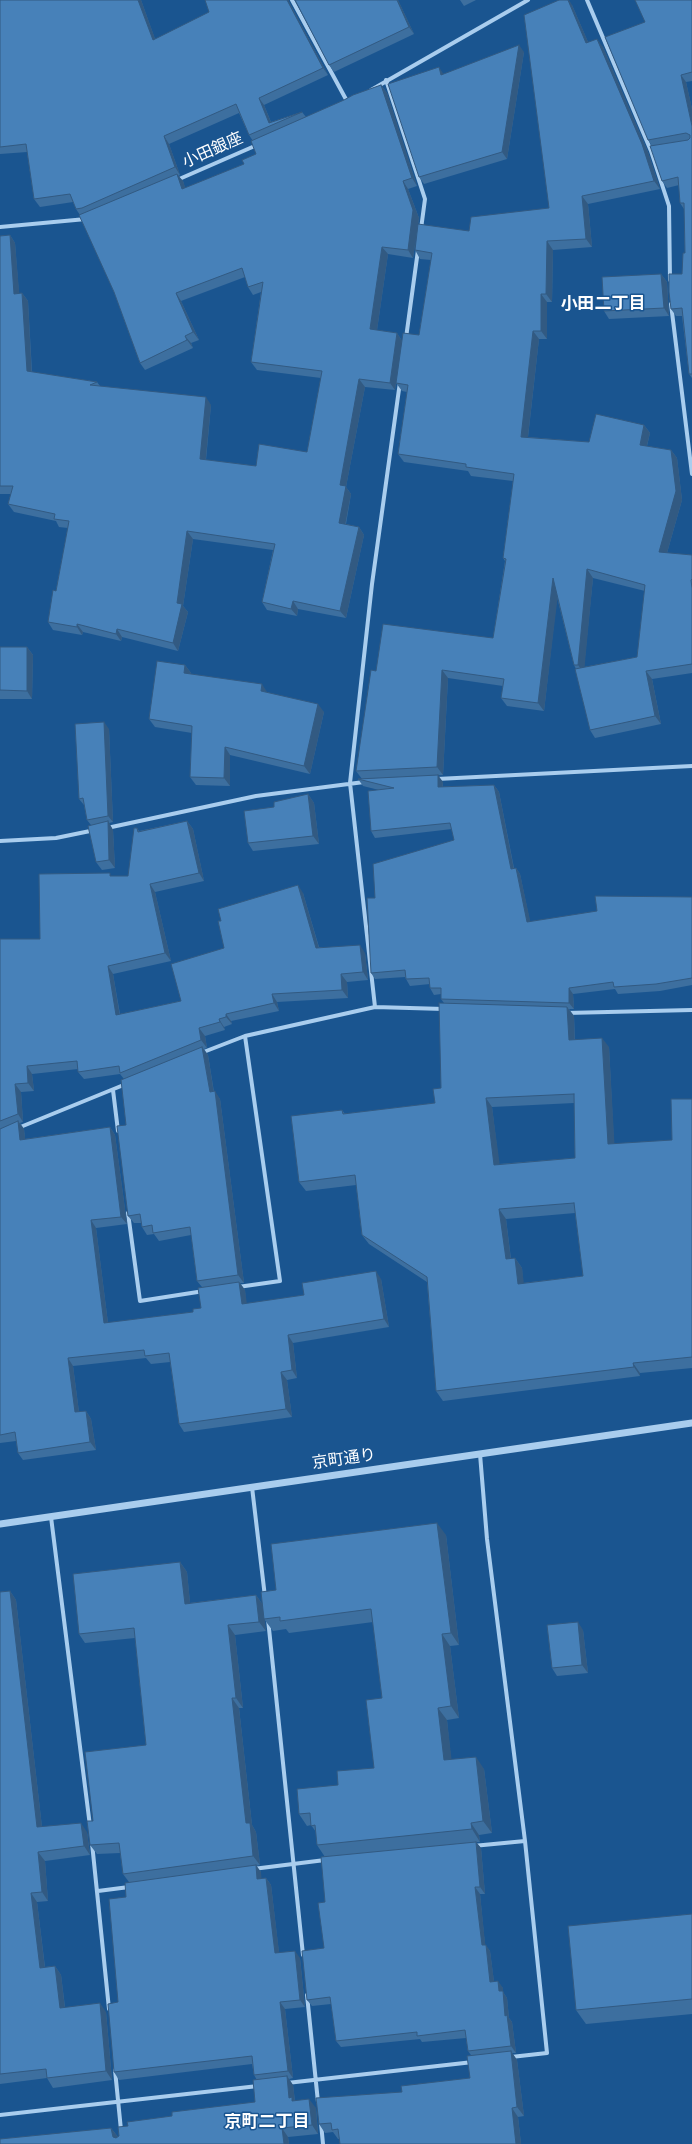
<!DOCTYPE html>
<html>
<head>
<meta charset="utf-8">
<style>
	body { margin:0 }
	canvas { display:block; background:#1a5590 }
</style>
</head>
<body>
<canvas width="692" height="2144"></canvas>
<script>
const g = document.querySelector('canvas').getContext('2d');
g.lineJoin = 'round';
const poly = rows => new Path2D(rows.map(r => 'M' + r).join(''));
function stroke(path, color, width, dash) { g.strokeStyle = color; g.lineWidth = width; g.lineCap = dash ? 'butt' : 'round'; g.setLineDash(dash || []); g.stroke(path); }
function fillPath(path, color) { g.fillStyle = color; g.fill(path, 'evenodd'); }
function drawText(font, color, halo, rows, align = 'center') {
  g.font = font + ' Jost,"Noto Sans JP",sans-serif'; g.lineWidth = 3; g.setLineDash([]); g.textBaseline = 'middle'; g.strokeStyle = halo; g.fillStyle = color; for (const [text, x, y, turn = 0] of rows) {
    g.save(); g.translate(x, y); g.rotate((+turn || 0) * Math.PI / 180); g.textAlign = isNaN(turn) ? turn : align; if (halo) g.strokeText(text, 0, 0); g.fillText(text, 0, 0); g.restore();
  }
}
const minor = poly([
	[292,0,348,103],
	[587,0,651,151,669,206,670,280],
	[386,80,425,199,421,229],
	[371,90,528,0],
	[177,180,257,145],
	[0,227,86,219],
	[671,304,692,474],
	[406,338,418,250],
	[437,779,692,766],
	[107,828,256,796,364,782],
	[0,841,56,838,95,830],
	[375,1007,350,783,372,584,400,382],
	[566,1013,692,1010],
	[201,1053,245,1036,375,1007,444,1009],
	[113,1090,118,1131],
	[18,1128,126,1084],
	[128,1213,140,1301,204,1291],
	[238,1287,280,1281,245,1036],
	[480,1454,487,1539,525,1841,547,2053,511,2057],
	[252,1487,265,1597],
	[51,1517,90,1826],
	[268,1619,303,1955],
	[92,1843,109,2009],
	[473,1846,525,1841],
	[253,1869,325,1860],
	[98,1891,129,1887],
	[307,1995,318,2102],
	[115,2070,121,2130],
	[287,2083,473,2062],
	[0,2115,258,2086],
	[321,2123,323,2144]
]);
const tertiary = poly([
	[0,1524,692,1423]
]);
const wall = poly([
	[0,0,141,0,155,39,289,2,328,75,264,105,271,122,302,112,306,117,381,85,387,93,417,186,408,189,419,218,413,258,388,254,377,330,397,333,402,341,395,390,365,387,346,487,351,494,346,524,359,527,364,535,346,618,298,609,297,616,267,610,262,602,273,550,193,539,183,606,188,612,178,651,122,637,121,641,83,632,82,635,53,630,48,622,56,591,68,528,59,527,56,521,14,512,8,504,11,494,0,494,0,236,10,235,15,243,19,294,22,293,28,301,32,372,97,382,100,386,211,405,206,460,256,466,307,452,321,378,257,370,251,362,261,292,253,295,248,287,245,277,181,301,199,340,191,343,193,348,145,370,140,363,114,292,80,215,76,209,73,202,40,207,34,199,27,152,0,154],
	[239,113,249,135,253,141,256,154,244,164,185,188,183,181,178,176,180,175,169,144],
	[295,0,398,0,414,34,334,72,329,65],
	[460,0,476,0,464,6],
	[692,0,692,81,686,82,692,109,692,378,689,374,682,316,676,316,671,309,682,274,685,253,684,209,680,203,679,185,667,188,662,181,652,146,648,140,645,22],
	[572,5,588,42,603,47,648,152,660,189,588,204,592,247,553,250,552,302,547,302,547,339,539,339,528,437,589,442,644,425,650,433,647,446,671,450,677,458,682,500,667,553,692,555,692,673,652,679,661,724,595,738,590,730,576,669,574,665,557,597,544,711,507,706,501,698,503,686,448,678,443,775,362,779,356,771,376,671,493,638,505,561,503,558,513,481,471,476,468,471,404,462,398,454,407,392,402,391,396,383,419,335,431,260,420,259,415,250,469,231,549,208],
	[593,578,645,591,637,657,584,667],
	[524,52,507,159,424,184,419,177,443,74],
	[661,274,667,282,669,316,609,319,604,311],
	[0,646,0,647,27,647,33,655,32,699,0,699],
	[185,665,191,673,191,674,267,692,324,712,310,774,230,755,230,786,196,785,190,777,192,733,155,727,149,719],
	[109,729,113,822,109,823,113,830,115,868,102,870,96,862,91,825,87,820,84,805,79,799],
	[358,779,443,782,443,787,494,785,499,792,514,868,516,868,520,874,530,922,692,897,692,985,660,991,618,994,615,989,573,994,574,1009,569,1009,574,1016,575,1040,609,1047,614,1144,672,1140,692,1099,692,1368,640,1373,640,1376,443,1401,436,1391,427,1282,369,1244,362,1235,356,1185,306,1191,299,1182,342,1110,345,1114,435,1103,441,1088,444,1003,441,999,441,994,434,995,430,988,430,984,410,986,406,979,405,977,375,979,371,973,375,898,454,840,452,829,375,838,371,831,379,790,363,786],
	[574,1103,575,1158,499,1164,492,1107],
	[575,1213,583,1276,523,1283,522,1268,515,1258,511,1259,506,1219],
	[308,794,314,803,319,844,253,851,248,843,274,807],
	[187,821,193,829,204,881,155,892,171,961,113,974,120,1014,181,1001,224,948,303,893,319,947,365,953,368,980,347,982,348,998,277,1002,279,1011,231,1021,232,1024,224,1027,225,1030,205,1036,207,1048,204,1049,208,1055,214,1092,220,1099,244,1283,240,1283,245,1290,246,1304,304,1295,381,1279,389,1327,293,1343,297,1378,287,1380,292,1417,184,1432,179,1424,170,1362,151,1364,146,1358,73,1366,79,1412,86,1411,91,1419,96,1450,23,1460,18,1453,16,1441,0,1443,0,939,40,939,112,876,128,876,137,828,139,831],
	[78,1069,78,1072,84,1079,120,1074,124,1079,126,1125,128,1216,134,1223,141,1223,142,1227,147,1235,154,1234,159,1241,191,1235,197,1281,202,1287,201,1308,193,1312,108,1323,96,1228,127,1224,115,1135,110,1127,25,1139,24,1129,20,1123,23,1122,21,1092,34,1091,32,1074],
	[446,1535,459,1645,450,1646,459,1718,447,1720,451,1759,484,1769,492,1833,479,1835,480,1842,476,1842,481,1848,485,1894,480,1894,485,1945,490,1951,494,1982,503,1988,503,1992,507,1998,509,2018,512,2022,516,2053,512,2053,517,2060,524,2116,518,2117,521,2144,340,2144,339,2139,338,2139,333,2132,325,2133,319,2124,402,2092,470,2078,471,2055,468,2051,466,2038,422,2042,420,2039,341,2047,336,2041,331,2004,312,2006,307,2000,324,1948,325,1902,325,1857,317,1845,316,1832,311,1825,307,1826,299,1814,338,1785,374,1768,382,1698,373,1622,289,1633,286,1629,273,1631,264,1619,266,1631,235,1635,243,1708,239,1708,252,1825,256,1832,260,1865,256,1866,261,1872,261,1879,266,1878,271,1885,279,1953,300,1958,305,2007,285,2009,293,2078,289,2079,293,2085,295,2101,316,2108,318,2134,288,2137,289,2144,0,2144,111,2128,118,2137,128,2126,172,2116,255,2102,257,2080,254,2075,252,2064,119,2080,114,2072,118,2002,126,1897,129,1882,123,1874,120,1853,97,1854,90,1845,93,1821,146,1745,135,1638,85,1643,79,1634,180,1562,187,1572,190,1603,256,1595,263,1605,276,1590],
	[10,1591,16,1600,42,1827,87,1832,90,1855,45,1861,48,1901,37,1902,45,1967,55,1966,61,1975,65,2007,106,2012,112,2080,53,2088,47,2078,0,2084,0,1592],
	[583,1630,588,1673,557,1676,552,1668],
	[692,1914,692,2014,586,2024,576,2010]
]);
const shadedWall = poly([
	[138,0,141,0,158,47,153,40],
	[287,0,289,0,289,2,328,75,323,68],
	[397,0,398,0,414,34,409,27],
	[568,0,569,0,572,5,592,51,586,43],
	[597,39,603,47,648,152,660,189,654,181],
	[519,45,524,52,507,159,502,152],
	[439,67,444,75,441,75],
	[681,75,686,82,692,109,692,126],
	[381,85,387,93,417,186,412,178],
	[259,98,264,105,272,125,269,123],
	[164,136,169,144,180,175,175,167],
	[177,174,183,181,188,196,182,189],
	[403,181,408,189,419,218,413,258,408,250],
	[582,196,588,204,592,247,586,239],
	[10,235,15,243,20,302,14,294],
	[547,241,553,250,552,302,546,294],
	[382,247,388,254,376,337,370,329],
	[661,274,667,282,669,316,664,308],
	[22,293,28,301,32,379,27,371],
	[176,293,181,301,199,340,193,332],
	[541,294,547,302,547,339,541,331],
	[533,331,539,339,527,445,521,437],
	[397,333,402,341,395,390,390,383],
	[185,336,191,343,193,348,187,340],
	[359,379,365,387,346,487,351,494,344,531,339,523,340,485],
	[206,397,211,405,205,467,200,459],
	[644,425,650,433,645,453,640,445],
	[671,450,677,458,682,500,665,560,659,552],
	[359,527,364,535,346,618,340,611],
	[187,531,193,539,183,606,188,612,178,651,173,643,177,603],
	[587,569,593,578,584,673,578,665],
	[553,578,559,586,544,711,538,703],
	[293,601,298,609,297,616,291,609],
	[77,624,83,632,82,635,77,627],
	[117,629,122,637,121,641,116,634],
	[27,647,33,655,32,699,27,691],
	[185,665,191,673,190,681,184,673],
	[442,670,448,678,443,775,437,767],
	[646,671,652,679,661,724,655,716],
	[262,684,267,692,261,691],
	[318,704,324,712,310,774,304,766],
	[104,722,109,729,113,822,108,816],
	[225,747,230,755,230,786,224,778],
	[438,775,443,782,442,793,438,787],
	[494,785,499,792,515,875,511,869],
	[308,794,314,803,319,844,313,836],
	[108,821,113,830,115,868,109,860],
	[187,821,193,829,204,881,199,873],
	[516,868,520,874,532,929,527,922],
	[150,884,155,892,171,961,165,953],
	[298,885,303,893,321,955,316,948],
	[360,945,365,953,368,980,363,972],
	[108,966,113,974,121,1023,116,1015],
	[341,974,347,982,348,998,342,990],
	[569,988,573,994,574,1009,569,1003],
	[272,994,277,1002,279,1011,274,1003],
	[567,1007,574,1016,575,1050,569,1040],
	[226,1014,231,1021,232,1024,226,1017],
	[219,1019,224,1027,225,1030,220,1022],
	[199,1028,205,1036,207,1048,201,1040],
	[602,1038,609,1047,615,1154,608,1144],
	[202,1047,208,1055,215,1100,210,1092],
	[27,1066,32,1074,34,1091,28,1083],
	[15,1084,21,1092,23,1122,18,1114],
	[215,1091,220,1099,244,1283,238,1275],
	[486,1098,492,1107,501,1174,494,1165],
	[18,1121,24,1129,26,1147,20,1140],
	[110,1127,115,1135,127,1224,121,1217],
	[499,1209,506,1219,512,1269,506,1259],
	[91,1220,96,1228,109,1331,104,1323],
	[515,1258,522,1268,525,1293,518,1284],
	[376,1271,381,1279,389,1327,384,1319],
	[239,1282,245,1290,248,1312,242,1304],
	[288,1335,293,1343,297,1378,292,1370],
	[68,1358,73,1366,80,1420,75,1412],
	[633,1363,640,1373,640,1376,634,1367],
	[281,1372,287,1380,292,1417,286,1409],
	[86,1411,91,1419,96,1450,90,1442],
	[437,1523,446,1535,459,1645,451,1633],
	[180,1562,187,1572,191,1613,185,1604],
	[10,1591,16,1600,43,1836,37,1827],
	[256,1595,263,1605,266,1631,259,1622],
	[578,1622,583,1630,588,1673,582,1665],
	[228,1625,235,1635,243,1708,236,1698],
	[442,1634,450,1646,459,1718,451,1706],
	[232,1698,239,1708,252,1825,256,1832,260,1865,253,1856,246,1823],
	[438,1708,447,1720,453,1772,444,1760],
	[476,1757,484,1769,492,1833,483,1821],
	[81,1823,87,1832,90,1855,84,1846],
	[471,1823,479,1835,480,1842,472,1829],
	[476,1842,481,1848,485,1894,480,1887],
	[38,1852,45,1861,48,1901,42,1892],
	[256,1865,261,1872,262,1886,257,1879],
	[266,1878,271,1885,280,1960,275,1953],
	[475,1887,480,1894,486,1952,482,1945],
	[31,1893,37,1902,46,1977,40,1968],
	[486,1945,490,1951,495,1989,490,1982],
	[295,1951,300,1958,305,2007,300,2000],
	[55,1966,61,1975,66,2017,60,2008],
	[498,1981,503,1988,503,1992,507,1998,509,2018,512,2022,516,2053,511,2046,505,2016,499,1991],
	[280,2002,285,2009,293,2078,288,2071],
	[100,2003,106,2012,112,2080,106,2071],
	[511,2051,517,2060,524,2116,517,2107],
	[287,2076,293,2085,295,2102,298,2106,289,2098],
	[309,2099,316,2108,318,2134,312,2125],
	[512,2108,518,2117,521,2144,516,2144],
	[111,2128,118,2137,119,2144,113,2137],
	[282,2128,288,2137,289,2144,284,2144]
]);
const building = poly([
	[0,0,138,0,153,40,209,12,205,0,287,0,323,68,259,98,269,123,302,112,249,135,236,104,164,136,175,167,82,208,76,209,70,194,34,199,26,144,0,147,0,0],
	[295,0,397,0,409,27,329,65,295,0],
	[559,0,568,0,586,43,597,39,642,144,654,181,582,196,586,239,547,241,546,294,541,294,541,331,533,331,521,437,589,442,596,414,644,425,640,445,671,450,676,491,659,552,692,555,692,579,691,580,692,588,692,664,646,671,655,716,590,730,575,669,637,657,645,585,587,569,578,665,574,665,553,578,538,703,501,698,504,679,442,670,437,767,356,771,371,670,376,671,383,624,493,638,506,559,503,558,514,474,466,467,466,464,398,454,408,385,396,383,403,333,419,335,432,253,415,250,418,224,469,231,471,217,549,208,524,15,559,0],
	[635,0,692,0,692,72,681,75,692,126,692,374,689,374,682,308,671,309,669,292,669,274,682,274,683,253,685,253,684,203,680,203,678,177,662,181,650,146,688,140,690,138,690,135,686,133,648,140,605,37,645,22,635,0],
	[519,45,502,152,419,177,388,84,439,67,441,75,519,45],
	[381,85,412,178,403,181,413,210,408,250,382,247,370,329,397,333,390,383,359,379,340,485,346,486,339,523,359,527,340,611,293,601,291,609,262,602,275,544,187,531,177,603,182,604,173,643,117,629,116,634,77,624,77,627,48,622,53,590,56,591,69,521,54,519,55,514,8,504,13,486,0,486,0,236,10,235,14,294,22,293,27,371,97,382,90,385,206,397,200,459,256,466,259,444,307,452,322,371,251,362,263,282,248,287,242,268,176,293,193,332,185,336,187,340,140,363,114,292,79,215,177,174,182,189,244,164,242,160,256,154,251,141,344,100,353,95,381,85],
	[661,274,664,308,604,311,602,277,661,274],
	[0,647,27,647,27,691,0,690,0,647],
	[157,661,185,665,184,673,262,684,261,691,318,704,304,766,225,747,224,778,190,777,192,726,149,719,157,661],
	[104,722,108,816,87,820,83,798,79,799,75,724,104,722],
	[438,775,438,787,494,785,511,869,516,868,527,922,597,911,595,896,692,897,692,978,656,984,614,987,613,982,569,988,569,1003,441,999,441,988,430,988,429,978,406,979,405,970,371,973,367,898,375,898,373,864,454,840,450,823,371,831,368,791,394,788,358,779,438,775],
	[308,794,313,836,248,843,244,811,274,807,274,802,308,794],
	[108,821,109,860,96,862,88,826,108,821],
	[187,821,199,873,150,884,165,953,108,966,116,1015,181,1001,171,964,224,948,218,921,221,921,218,909,298,885,316,948,360,945,363,972,341,974,342,990,272,994,274,1003,226,1014,226,1017,219,1019,220,1022,199,1028,201,1040,120,1073,119,1066,78,1072,77,1061,27,1066,28,1083,15,1084,18,1114,0,1121,0,939,40,939,39,874,110,873,110,876,128,876,134,828,137,828,138,832,187,821],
	[439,1003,567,1007,569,1040,602,1038,608,1144,672,1140,671,1099,692,1099,692,1357,633,1363,634,1367,436,1391,427,1277,362,1235,355,1175,299,1182,291,1116,342,1110,343,1114,435,1103,433,1089,441,1088,439,1003],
	[574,1094,575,1158,494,1165,486,1098,574,1094],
	[574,1203,583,1276,518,1284,515,1258,506,1259,499,1209,574,1203],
	[202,1047,210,1092,215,1091,238,1275,197,1281,190,1227,153,1233,152,1225,142,1227,140,1214,128,1216,117,1126,126,1125,121,1080,202,1047],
	[18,1121,20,1140,110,1127,121,1217,91,1220,104,1323,193,1312,193,1309,201,1308,198,1288,239,1282,242,1304,304,1295,302,1283,376,1271,384,1319,288,1335,292,1370,281,1372,286,1409,179,1424,169,1353,145,1356,144,1350,68,1358,75,1412,86,1411,90,1442,18,1453,15,1432,0,1435,0,1129,18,1121],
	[437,1523,451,1633,442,1634,451,1706,438,1708,444,1760,476,1757,483,1821,471,1823,472,1829,317,1845,315,1825,311,1826,310,1813,299,1814,297,1789,338,1785,337,1771,374,1768,366,1700,382,1698,371,1609,280,1621,280,1617,264,1619,261,1592,276,1590,271,1544,437,1523],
	[180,1562,185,1604,256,1595,259,1622,228,1625,236,1698,232,1698,246,1823,250,1823,253,1856,123,1874,119,1843,90,1845,87,1821,93,1821,85,1752,146,1745,134,1628,79,1634,73,1574,180,1562],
	[10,1591,37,1827,81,1823,84,1846,38,1852,42,1892,31,1893,40,1968,55,1966,60,2008,100,2003,106,2071,47,2078,46,2069,0,2074,0,1592,10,1591],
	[578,1622,582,1665,552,1668,547,1625,578,1622],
	[476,1842,480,1887,475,1887,482,1945,486,1945,490,1982,498,1981,499,1991,503,1991,505,2016,507,2015,511,2046,468,2051,465,2030,417,2036,417,2032,336,2041,330,1997,307,2000,302,1951,324,1948,318,1903,325,1902,321,1857,476,1842],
	[256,1865,257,1879,266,1878,275,1953,295,1951,300,2000,280,2002,288,2071,254,2075,252,2056,114,2072,108,2004,118,2002,109,1899,126,1897,125,1883,256,1865],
	[692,1914,692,1999,576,2010,568,1926,692,1914],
	[511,2051,517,2107,512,2108,516,2144,340,2144,338,2129,332,2130,331,2123,319,2124,316,2098,402,2092,401,2086,470,2078,467,2056,511,2051],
	[287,2076,289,2098,292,2097,292,2101,309,2099,312,2125,282,2128,284,2144,0,2144,0,2139,111,2128,113,2137,116,2138,119,2136,118,2127,128,2126,127,2122,172,2116,172,2112,255,2102,253,2080,287,2076]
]);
const streetNames = [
	["小田銀座",213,151,-24],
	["京町通り",344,1460,-8]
];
const neighbourhoodNames = [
	["小田二丁目",603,305],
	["京町二丁目",267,2123]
];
stroke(minor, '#a9cdee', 4);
stroke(tertiary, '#a9cdee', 7);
fillPath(wall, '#3d6f9f');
fillPath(shadedWall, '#325a82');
fillPath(building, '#4781b9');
stroke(building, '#325a82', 1);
drawText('16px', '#fff', '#1a5590', streetNames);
drawText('bold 17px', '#fff', '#1a5590', neighbourhoodNames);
</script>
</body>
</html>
